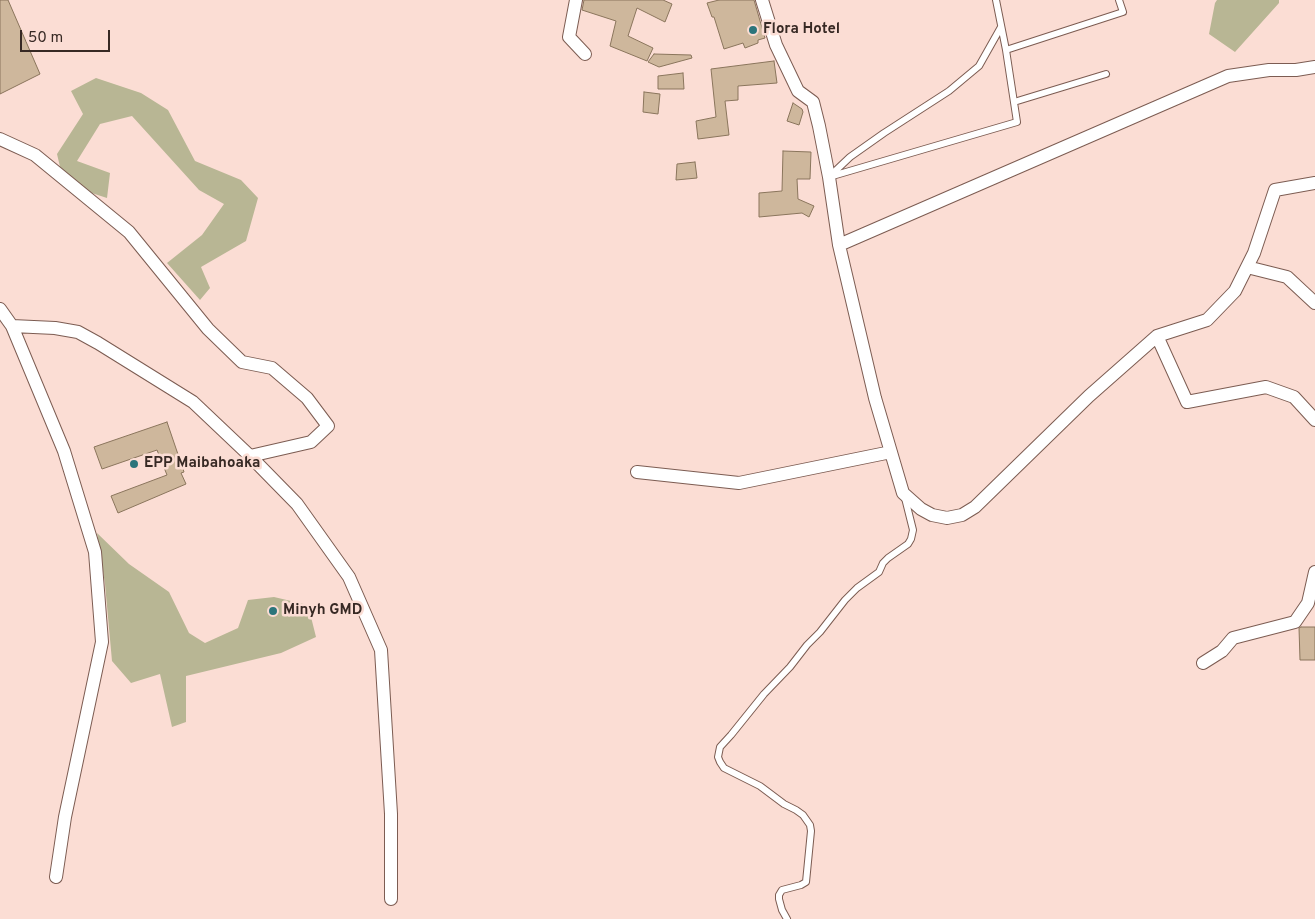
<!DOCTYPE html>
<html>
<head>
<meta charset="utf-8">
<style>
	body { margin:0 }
	#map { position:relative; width:1315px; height:919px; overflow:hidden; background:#fbddd4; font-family:Overpass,sans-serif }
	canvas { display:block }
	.scale { position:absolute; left:20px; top:30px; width:90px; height:22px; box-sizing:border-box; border:2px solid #372924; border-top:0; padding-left:6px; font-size:15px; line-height:18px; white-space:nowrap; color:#372924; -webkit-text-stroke:4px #fbddd4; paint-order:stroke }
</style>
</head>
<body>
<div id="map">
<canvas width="1315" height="919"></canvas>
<div class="scale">50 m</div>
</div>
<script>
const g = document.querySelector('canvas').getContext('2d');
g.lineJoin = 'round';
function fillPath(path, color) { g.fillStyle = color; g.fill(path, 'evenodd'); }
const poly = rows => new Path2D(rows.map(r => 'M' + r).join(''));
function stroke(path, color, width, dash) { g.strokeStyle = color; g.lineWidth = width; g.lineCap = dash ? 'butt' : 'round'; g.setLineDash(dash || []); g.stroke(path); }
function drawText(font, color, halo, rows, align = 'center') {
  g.font = font + ' Overpass,sans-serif'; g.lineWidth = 5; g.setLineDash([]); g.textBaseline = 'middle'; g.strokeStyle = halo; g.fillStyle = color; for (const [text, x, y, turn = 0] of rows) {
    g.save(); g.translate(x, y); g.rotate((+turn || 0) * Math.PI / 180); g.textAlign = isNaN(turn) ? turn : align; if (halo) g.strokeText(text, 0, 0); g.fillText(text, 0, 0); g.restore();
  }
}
const forest = poly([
	[1217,0,1279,0,1279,3,1235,52,1209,34,1215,3],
	[96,78,141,93,168,110,195,161,241,180,258,198,246,241,201,267,210,288,200,300,167,263,202,235,224,204,199,190,132,116,100,124,77,161,110,173,107,198,64,184,57,154,83,114,71,91],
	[97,533,129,564,169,592,189,633,205,643,238,628,248,600,274,597,308,605,316,637,281,653,186,676,186,722,172,727,160,674,131,683,112,661,105,584]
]);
const building = poly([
	[0,0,8,0,40,74,0,94,0,0],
	[584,0,663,0,672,4,665,22,637,8,628,36,653,48,647,61,610,46,616,21,582,10,584,0],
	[719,0,754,0,765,38,758,40,758,43,745,48,743,43,724,49,714,17,712,17,707,3,719,0],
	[654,54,691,55,692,58,659,67,648,62,654,54],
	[774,61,777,83,738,86,738,100,725,101,729,135,698,139,696,121,716,117,711,69,774,61],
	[683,73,684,89,658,89,658,76,683,73],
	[644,92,660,94,658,114,643,112,644,92],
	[793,103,802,109,803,112,799,125,787,121,793,103],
	[783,151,811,152,810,179,797,179,798,199,814,206,809,217,802,213,759,217,759,193,782,191,783,151],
	[695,162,697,178,676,180,677,164,695,162],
	[167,422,184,472,181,473,186,484,118,513,111,496,167,475,157,450,102,469,94,447,167,422],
	[1301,627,1315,627,1315,660,1300,660,1299,628,1301,627]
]);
const lane = poly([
	[1006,50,1123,12,1119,0],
	[1014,102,1106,74],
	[831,175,850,157,884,133,949,91,979,66,1001,27],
	[829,177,1017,122,1006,50,996,0],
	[787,919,782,910,779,899,779,895,782,890,801,885,806,882,811,831,810,825,803,815,796,810,784,804,760,786,724,768,720,762,718,757,720,747,731,735,764,694,790,667,807,645,820,632,845,600,857,588,879,572,883,563,888,558,908,544,911,539,913,530,905,498]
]);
const street = poly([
	[576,0,569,37,585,54],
	[762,0,776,45,798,91,813,102,819,126,829,177,839,245,875,398,903,493,921,509,932,515,947,518,962,515,975,507,1089,396,1157,336,1207,320,1235,291,1254,253,1275,190,1315,183],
	[0,139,35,155,129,232,208,329,242,362,272,368,307,398,328,426,311,442,250,456],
	[839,245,1228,76,1269,70,1296,70,1315,67],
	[1247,267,1287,277,1315,303],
	[0,309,12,326,64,451,95,552,102,642,65,817,56,877],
	[12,326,55,328,78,332,98,343,193,402,250,456,297,504,349,577,381,650,391,814,391,899],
	[1157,336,1187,402,1266,387,1294,397,1315,420],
	[637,472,739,483,891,452],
	[1203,663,1222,651,1233,638,1295,622,1308,603,1315,572]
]);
const markers = [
	[753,30,5,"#2b757b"],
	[134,464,5,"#2b757b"],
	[273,611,5,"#2b757b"]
];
const poiNames = [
	["Flora Hotel",763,30],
	["EPP Maibahoaka",144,464],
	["Minyh GMD",283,611]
];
fillPath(forest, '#b8b694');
fillPath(building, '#ceb79c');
stroke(building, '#8a755c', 1);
stroke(lane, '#7c5c52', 8);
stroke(street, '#7c5c52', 14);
stroke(lane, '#fff', 6);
stroke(street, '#fff', 12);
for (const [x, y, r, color] of markers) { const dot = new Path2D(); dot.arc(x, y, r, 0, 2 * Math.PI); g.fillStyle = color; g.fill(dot); stroke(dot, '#fbddd4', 2); }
drawText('bold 15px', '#372924', '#fbddd4', poiNames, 'left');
</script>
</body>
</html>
